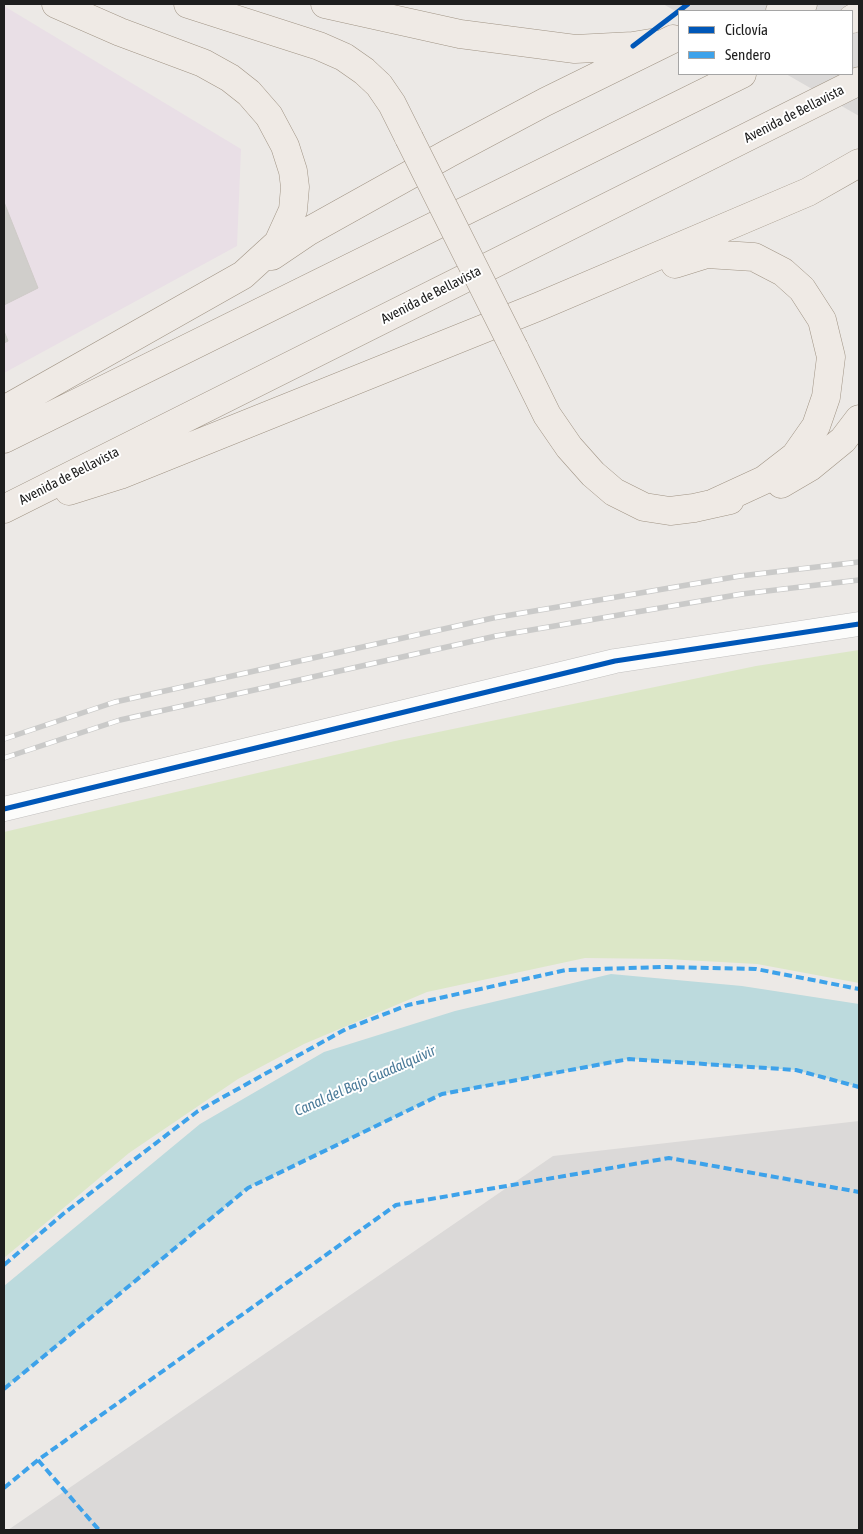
<!DOCTYPE html>
<html>
<head>
<meta charset="utf-8">
<style>
	body { margin:0 }
	#map { position:relative; width:863px; height:1534px; overflow:hidden; background:#ece9e6; font-family:"Asap Condensed",sans-serif }
	canvas { display:block }
	.frame { position:absolute; inset:0; border:5px solid #1e1e1e; pointer-events:none }
	.legend { position:absolute; left:678px; top:10px; width:175px; height:65px; box-sizing:border-box; background:#fff; border:1px solid #a5a5a5; margin:0; padding:6px 9px; list-style:none; font-size:15px; color:#1e1e1e }
	.legend li { display:flex; align-items:center; gap:10px; height:25px }
	.legend b { width:25px; border:1px solid #a5a5a5 }
</style>
</head>
<body>
<div id="map">
<canvas width="863" height="1534"></canvas>
<div class="frame"></div>
<ul class="legend">
<li><b style="height:6px;background:#0057b8"></b>Ciclovía</li>
<li><b style="height:6px;background:#3da2ea"></b>Sendero</li>
</ul>
</div>
<script>
const g = document.querySelector('canvas').getContext('2d');
g.lineJoin = 'round';
function fillPath(path, color) { g.fillStyle = color; g.fill(path, 'evenodd'); }
const poly = rows => new Path2D(rows.map(r => 'M' + r).join(''));
function stroke(path, color, width, dash) { g.strokeStyle = color; g.lineWidth = width; g.lineCap = dash ? 'butt' : 'round'; g.setLineDash(dash || []); g.stroke(path); }
function drawText(font, color, halo, rows, align = 'center') {
  g.font = font + ' "Asap Condensed",sans-serif'; g.lineWidth = 4; g.setLineDash([]); g.textBaseline = 'middle'; g.strokeStyle = halo; g.fillStyle = color; for (const [text, x, y, turn = 0] of rows) {
    g.save(); g.translate(x, y); g.rotate((+turn || 0) * Math.PI / 180); g.textAlign = isNaN(turn) ? turn : align; if (halo) g.strokeText(text, 0, 0); g.fillText(text, 0, 0); g.restore();
  }
}
const residential = poly([
	[663,4,859,4,859,116,786,74,852,74,852,11,679,11,679,13],
	[859,1121,859,1530,8,1530,553,1156]
]);
const industrial = poly([
	[4,6,241,149,237,246,4,373]
]);
const grass = poly([
	[859,650,859,983,757,964,666,959,585,958,427,992,304,1044,238,1079,129,1153,4,1258,4,832,395,741,756,666]
]);
const water = poly([
	[611,974,742,986,859,1004,859,1087,796,1070,629,1059,442,1094,248,1188,4,1389,4,1286,200,1124,324,1052,455,1011]
]);
const building = poly([
	[4,202,38,288,4,305,4,202],
	[4,331,8,341,4,343,4,331]
]);
const minor = poly([
	[4,809,615,661,859,624]
]);
const primary = poly([
	[188,4,319,46,344,57,364,71,379,85,392,104,409,138],
	[325,4,460,34,575,49,633,46,651,43],
	[780,11,803,4],
	[852,19,859,15],
	[272,256,309,231,449,153,545,102,673,39],
	[675,264,707,254,754,257,783,272,802,289,822,320,831,357,826,397,816,426,795,456,764,480,714,503],
	[514,348,547,415,569,447,593,474,614,492,644,507,670,511,694,508,730,500],
	[4,410,243,275,278,243,293,210,295,187,293,171,285,146,269,116,249,93,230,78,203,63,120,32,56,4],
	[4,439,742,74],
	[781,484,810,467,843,440,859,419],
	[69,491,120,475,540,306,808,192,859,163],
	[4,509,859,81]
]);
const rail = poly([
	[4,739,115,702,493,618,740,576,859,562],
	[4,758,120,720,496,636,742,594,859,580]
]);
const primaryBridge = poly([
	[409,138,514,348]
]);
const quiet = poly([
	[4,1265,63,1214,198,1111,346,1029,408,1005,566,970,661,967,756,969,859,989],
	[4,1389,248,1188,442,1094,629,1059,796,1070,859,1087],
	[38,1460,99,1530],
	[4,1488,38,1460,396,1205,669,1158,859,1192]
]);
const cycleway = poly([
	[633,46,688,4],
	[4,809,615,661,859,624]
]);
const streetNames = [
	["Avenida de Bellavista",794,114,-27],
	["Avenida de Bellavista",431,295,-27],
	["Avenida de Bellavista",69,476,-27]
];
const waterNames = [
	["Canal del Bajo Guadalquivir",365,1081,-24]
];
fillPath(residential, '#dbd9d8');
fillPath(industrial, '#e9dfe6');
fillPath(grass, '#dce7c7');
fillPath(water, '#bcdadd');
fillPath(building, '#d0cecb');
stroke(building, '#cfcbc8', 1);
stroke(minor, '#c2c0bf', 25);
stroke(primary, '#a09485', 29);
stroke(minor, '#fcfcfb', 24);
stroke(primary, '#efeae5', 28);
stroke(rail, '#cacac9', 5.5);
stroke(rail, '#fff', 4, [11]);
stroke(primaryBridge, '#a09485', 29, []);
stroke(primaryBridge, '#efeae5', 28);
stroke(quiet, '#3da2ea', 4, [8, 4]);
stroke(cycleway, '#0057b8', 5);
drawText('14px', '#1e1e1e', '#fff', streetNames);
drawText('italic 15px', '#4a7a98', '#fff', waterNames);
</script>
</body>
</html>
